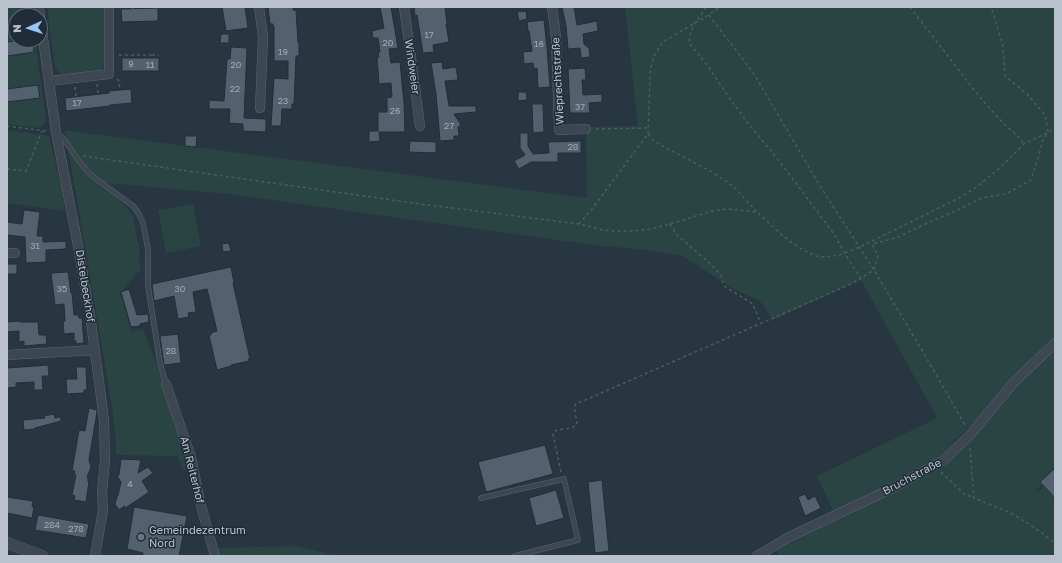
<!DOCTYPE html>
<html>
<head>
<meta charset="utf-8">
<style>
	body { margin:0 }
	#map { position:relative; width:1062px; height:563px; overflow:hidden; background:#283642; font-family:"Golos Text",sans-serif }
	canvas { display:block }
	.frame { position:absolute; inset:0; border:8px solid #b9c2cc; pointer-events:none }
	.north { position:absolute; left:8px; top:8px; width:40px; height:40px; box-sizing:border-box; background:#202c37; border:1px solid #5d6873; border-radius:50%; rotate:267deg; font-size:11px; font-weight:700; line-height:16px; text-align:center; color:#b9c2cc }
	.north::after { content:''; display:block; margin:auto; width:14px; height:18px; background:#94c5f6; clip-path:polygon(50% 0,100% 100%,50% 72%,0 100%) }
</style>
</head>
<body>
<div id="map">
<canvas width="1062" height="563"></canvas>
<div class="frame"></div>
<div class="north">N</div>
</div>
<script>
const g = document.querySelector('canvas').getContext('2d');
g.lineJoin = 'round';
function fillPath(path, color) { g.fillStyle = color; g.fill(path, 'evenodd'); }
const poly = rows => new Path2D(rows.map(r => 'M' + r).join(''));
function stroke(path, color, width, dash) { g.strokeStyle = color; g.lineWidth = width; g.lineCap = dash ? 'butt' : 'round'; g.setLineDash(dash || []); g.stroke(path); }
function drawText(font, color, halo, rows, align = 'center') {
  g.font = font + ' "Golos Text",sans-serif'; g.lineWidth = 3; g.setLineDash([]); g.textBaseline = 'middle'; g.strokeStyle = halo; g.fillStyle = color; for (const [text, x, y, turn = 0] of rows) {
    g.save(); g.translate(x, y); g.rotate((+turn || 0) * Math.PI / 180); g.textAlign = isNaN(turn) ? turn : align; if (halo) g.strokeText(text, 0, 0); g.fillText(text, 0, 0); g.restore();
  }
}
const green = poly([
	[7,7,30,7,32,16,16,16,16,40,35,40,46,118,45,121,42,126,37,128,7,124],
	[47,7,105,7,104,62,103,67,101,69,98,71,63,74,61,74,57,70,55,67],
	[625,7,1055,7,1055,473,1036,491,1037,492,1055,475,1055,556,779,556,776,550,909,481,937,468,1036,363,968,428,940,457,901,479,833,511,817,476,937,418,861,280,773,320,760,301,733,289,683,256,636,249,592,245,229,194,95,182,100,187,113,195,126,207,133,216,140,252,139,259,141,269,120,293,132,332,143,329,157,365,190,467,183,470,178,456,116,455,116,442,113,414,84,241,65,131,70,131,587,198,586,127,638,126],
	[7,130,49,136,62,189,65,211,7,203],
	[193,204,201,246,166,253,158,210],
	[297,546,337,556,218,556,215,548]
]);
const building = poly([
	[222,7,245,7,248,28,226,31,222,7],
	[268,7,293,7,293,10,296,10,298,43,299,43,299,56,296,56,294,104,292,104,292,109,282,109,281,126,271,126,274,78,288,79,288,61,274,61,274,26,273,26,273,24,270,24,268,7],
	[380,7,391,7,398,48,389,49,391,63,400,62,404,103,405,132,379,132,380,141,369,142,369,131,378,131,378,112,387,112,387,98,392,97,391,83,379,84,377,58,379,57,378,52,380,52,378,38,373,38,372,31,384,28,380,7],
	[414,7,445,7,447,24,446,24,449,42,433,45,434,52,423,53,417,15,415,16,414,7],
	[562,7,574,7,577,25,597,21,598,31,583,34,584,44,589,48,590,57,581,58,580,48,568,49,566,26,562,7],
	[158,8,158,21,122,22,121,9,158,8],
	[526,11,527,19,519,21,517,12,526,11],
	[544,20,547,48,550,87,538,88,537,68,534,69,533,63,524,64,523,52,532,51,529,31,528,31,527,22,544,20],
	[221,34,229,34,229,43,220,43,221,34],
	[24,40,32,40,34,52,7,56,7,42,24,40],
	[231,47,247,48,244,118,266,119,266,132,243,131,243,124,229,123,230,109,209,109,209,100,224,101,227,59,230,59,231,47],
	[122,58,159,58,159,71,122,71,122,58],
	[442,62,443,69,456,67,458,80,445,81,449,106,476,106,476,112,454,114,461,125,458,127,459,136,454,136,454,140,440,141,436,94,431,63,442,62],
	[585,68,586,80,582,80,583,95,602,94,602,102,589,103,590,113,570,113,568,69,585,68],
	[38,85,40,98,7,102,7,89,38,85],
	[131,89,132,103,110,105,110,106,66,111,65,98,109,93,109,91,131,89],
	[518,92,526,92,527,100,518,101,518,92],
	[532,104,543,104,544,132,533,133,532,104],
	[520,133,528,133,528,146,533,154,549,153,548,142,581,141,581,153,558,153,558,162,531,162,519,169,514,161,525,155,520,148,520,133],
	[185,136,197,136,196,147,185,146,185,136],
	[410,141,436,142,436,153,409,152,410,141],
	[24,210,40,212,37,236,43,236,43,242,45,242,66,241,66,249,46,250,46,262,26,263,25,237,7,235,7,222,22,224,24,210],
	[229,243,231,251,223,252,222,244,229,243],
	[7,264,17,264,17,274,7,274,7,264],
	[231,267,234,283,233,283,250,359,248,359,249,361,231,365,231,366,217,370,209,335,211,335,211,333,217,331,207,289,193,292,196,312,188,313,189,317,178,319,174,296,154,301,152,284,231,267],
	[68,272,71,293,72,293,74,315,79,315,79,318,82,318,84,343,76,344,76,341,74,341,74,333,64,334,63,321,65,321,64,304,55,305,51,273,68,272],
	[129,289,137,315,148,314,149,322,140,324,140,326,131,327,121,292,129,289],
	[20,321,20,322,38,322,39,335,46,335,47,344,24,346,24,341,19,342,19,331,7,332,7,322,20,321],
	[178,334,181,363,164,365,160,336,178,334],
	[48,365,49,376,42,376,43,390,34,390,34,382,16,383,16,387,7,388,7,368,48,365],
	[76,367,86,367,87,390,84,390,84,393,67,394,66,379,77,379,76,367],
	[89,408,97,410,97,412,89,460,91,467,87,477,88,478,88,482,89,482,86,502,74,500,75,496,72,495,76,475,74,475,75,471,72,471,79,430,85,431,89,408],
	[54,414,55,418,61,417,61,421,35,428,35,429,24,430,23,420,45,418,44,416,54,414],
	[545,445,553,474,486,492,478,462,545,445],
	[121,459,141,460,138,473,148,467,153,473,142,481,149,492,124,509,125,506,119,510,115,504,117,497,118,495,121,482,117,476,119,475,121,459],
	[1055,468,1055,498,1040,482,1055,468],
	[602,480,609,551,595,553,588,482,602,480],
	[556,490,564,518,536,526,529,498,556,490],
	[805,494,808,500,815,496,821,508,805,516,798,497,805,494],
	[7,497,33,501,32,506,34,508,32,518,7,513,7,497],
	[134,507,187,516,179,556,143,556,143,553,127,549,134,507],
	[38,515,89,524,86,538,35,530,38,515]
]);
const path = poly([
	[132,7,133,9],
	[147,7,147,8],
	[705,7,705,10,694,24,690,35,689,43,707,65,730,99,747,122,780,162,834,234,845,254,861,279],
	[910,7,982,100,1004,124,1020,138,1024,144],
	[709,15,754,74,820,186,874,270,923,352,965,425],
	[119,55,152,55,152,58],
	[152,55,159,55],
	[117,79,119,81,120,90],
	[97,84,98,94],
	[75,87,76,97],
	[7,126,46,131],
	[596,129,648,128],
	[648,134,652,139,659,144,712,172,727,182,735,188,756,211],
	[83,156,413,203,579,224,603,230,614,231,632,231,650,229,670,224,712,211,728,209,757,212,783,236,798,247,815,256,825,257,839,255,860,247,959,198,978,186,1003,165,1024,144,1055,129],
	[7,169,26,171,42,131],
	[579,224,592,209,648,134,650,77,651,67,654,56,660,46,666,40,709,15,720,7],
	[670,224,672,228,678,236,712,265,721,276,724,286,753,304,761,324],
	[970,448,974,498,1011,513,1038,530,1055,543],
	[561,472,553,434,555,431,557,430,572,428,575,426,577,423,575,412,574,407,576,404,851,284,874,270,878,256,872,244,896,238,923,225,951,213,982,198,1006,194,1031,180,1038,158,1043,140,1048,132,1045,115,1027,94,1005,76,1003,46,994,16,991,7],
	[941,472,964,494,974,498]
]);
const service = poly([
	[57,133,63,138,79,161,87,171,96,179,133,206,139,214,143,223,148,250,148,286,160,363,166,384],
	[481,498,564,479,578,540,515,556]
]);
const minor = poly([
	[39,7,40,16],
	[259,7,263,37,260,108],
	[404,7,412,65,420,126],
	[552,7,556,37,559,130,586,129],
	[40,17,56,132,79,251,90,315,100,389,104,420,105,460,102,492,103,510,95,556],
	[49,81,109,74,109,7],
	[7,253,15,253],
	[7,355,95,350],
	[166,384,191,457,200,502,215,556],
	[757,556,789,537,895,487,945,459,970,435,1015,381,1055,343]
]);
const tertiary = poly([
	[7,543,42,556]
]);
const markers = [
	[141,537,4,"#6b7280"]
];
const numberNames = [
	["17",429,35],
	["20",388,43],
	["16",539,44],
	["19",283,52],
	["9",131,64],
	["11",150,65],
	["20",236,65],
	["22",235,89],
	["23",283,101],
	["17",77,103],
	["37",580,107],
	["26",395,111],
	["27",449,126],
	["28",573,147],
	["31",35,246],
	["35",62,289],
	["30",180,289],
	["28",171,351],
	["4",130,484],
	["284",52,525],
	["278",76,529]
];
const streetNames = [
	["Windweier",412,67,82],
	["Wieprechtstraße",558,81,-93],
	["Distelbeckhof",85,286,81],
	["Am Reiterhof",192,470,76],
	["Bruchstraße",912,477,-28]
];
const poiNames = [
	["Gemeindezentrum",149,531],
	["Nord",149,544]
];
fillPath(green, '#2a4343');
fillPath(building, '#53616f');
stroke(building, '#222e39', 1);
stroke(service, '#5a656f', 5.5);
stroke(minor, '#5a656f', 10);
stroke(tertiary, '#5a656f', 12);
stroke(path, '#485f5f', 1.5, [3, 3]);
stroke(service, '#3c4752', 4.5);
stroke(minor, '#3c4752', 9);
stroke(tertiary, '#3c4752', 11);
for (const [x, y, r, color] of markers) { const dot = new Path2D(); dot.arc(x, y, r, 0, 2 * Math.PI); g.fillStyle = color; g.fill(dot); stroke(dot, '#202c37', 1.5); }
drawText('9px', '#a0aab5', null, numberNames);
drawText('11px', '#b9c2cc', '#202c37', streetNames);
drawText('11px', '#b9c2cc', '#202c37', poiNames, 'left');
</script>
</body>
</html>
